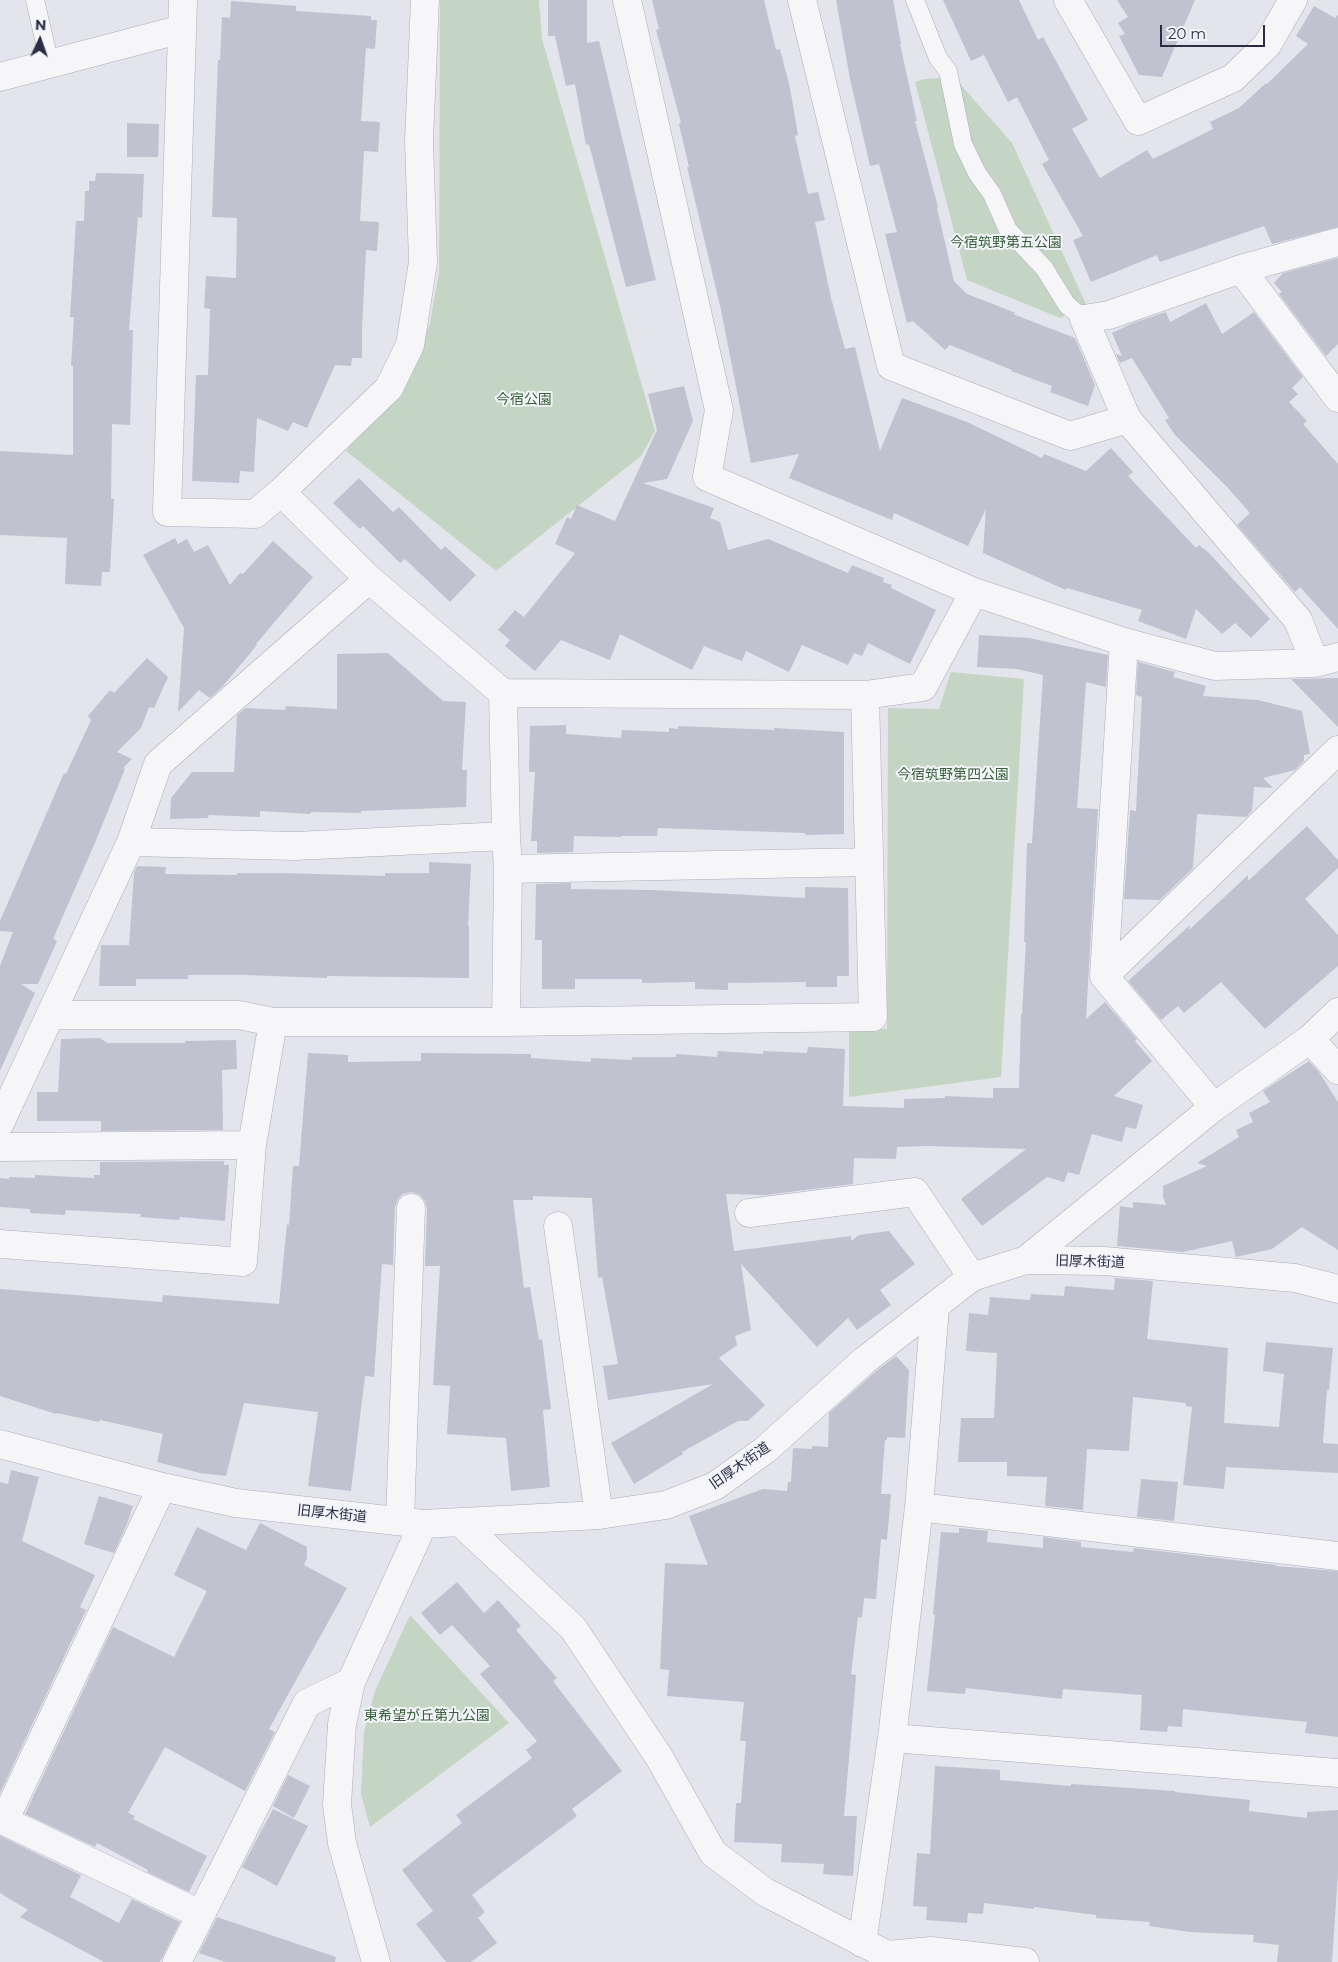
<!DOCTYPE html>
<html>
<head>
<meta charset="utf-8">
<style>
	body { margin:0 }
	#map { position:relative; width:1338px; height:1962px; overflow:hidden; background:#e3e4ec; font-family:Montserrat,sans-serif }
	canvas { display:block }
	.north { position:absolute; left:15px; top:15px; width:50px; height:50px; -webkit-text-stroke:4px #f3f4f9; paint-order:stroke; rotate:3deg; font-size:14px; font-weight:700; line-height:20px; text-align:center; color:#2a2d45 }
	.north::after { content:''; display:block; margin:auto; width:18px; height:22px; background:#2a2d45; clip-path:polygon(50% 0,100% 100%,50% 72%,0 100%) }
	.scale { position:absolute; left:1160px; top:25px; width:105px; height:22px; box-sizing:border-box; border:2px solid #2a2d45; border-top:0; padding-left:6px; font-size:15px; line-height:18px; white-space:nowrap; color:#2a2d45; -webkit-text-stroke:4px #f3f4f9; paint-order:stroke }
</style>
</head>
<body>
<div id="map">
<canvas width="1338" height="1962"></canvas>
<div class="north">N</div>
<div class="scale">20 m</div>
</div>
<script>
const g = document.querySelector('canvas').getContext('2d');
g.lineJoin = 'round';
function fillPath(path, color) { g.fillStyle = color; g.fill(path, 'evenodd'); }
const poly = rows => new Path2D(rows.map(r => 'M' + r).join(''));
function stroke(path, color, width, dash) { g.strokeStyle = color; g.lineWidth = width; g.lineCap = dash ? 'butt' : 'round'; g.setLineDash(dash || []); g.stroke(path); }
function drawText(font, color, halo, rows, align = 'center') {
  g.font = font + ' Montserrat,"Noto Sans JP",sans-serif'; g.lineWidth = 4; g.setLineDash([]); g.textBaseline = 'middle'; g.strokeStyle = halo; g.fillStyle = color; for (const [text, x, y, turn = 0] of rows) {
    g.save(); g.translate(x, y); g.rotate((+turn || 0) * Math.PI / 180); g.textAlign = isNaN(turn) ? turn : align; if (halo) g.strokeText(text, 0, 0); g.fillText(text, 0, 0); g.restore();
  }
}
const green = poly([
	[440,0,539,0,542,39,655,431,641,456,496,571,346,451,415,360,430,323,439,272],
	[954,77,1012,143,1087,306,1060,318,967,280,915,82,924,79],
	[951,672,1024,679,1001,1077,849,1097,849,1030,887,1029,888,708,939,709],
	[410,1615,509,1723,370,1827,361,1794,364,1732,375,1691]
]);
const building = poly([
	[548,0,587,0,587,43,599,41,656,280,626,287,589,144,586,145,575,84,566,86,555,36,548,36],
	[652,0,764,0,776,50,780,49,790,88,798,135,795,136,808,194,818,192,825,220,815,222,831,298,845,349,855,347,880,451,902,398,967,422,1042,458,1044,454,1086,471,1111,448,1133,472,1128,476,1196,548,1199,545,1208,552,1270,619,1251,638,1235,623,1222,634,1196,609,1186,639,1138,621,1142,610,1067,588,1066,590,983,553,986,509,968,546,894,513,892,520,789,478,799,454,751,463,721,310,687,167,689,167,679,124,681,123,656,30,659,29],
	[836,0,893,0,901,44,900,44,917,121,915,121,938,207,937,208,954,281,967,294,1016,313,1013,314,1075,338,1095,385,1088,406,1050,392,1052,386,1011,371,1012,370,950,345,945,350,913,321,907,323,885,234,897,232,879,164,870,166,850,79],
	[943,0,1019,0,1038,40,1043,37,1088,120,1072,129,1100,178,1147,150,1153,159,1213,129,1210,122,1239,108,1266,83,1267,84,1308,44,1296,36,1314,6,1335,18,1338,15,1338,227,1272,244,1264,226,1160,262,1157,255,1091,282,1073,240,1083,236,1042,164,1049,160,1017,97,1008,102,984,55,971,61],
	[1117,0,1195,0,1162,77,1139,75,1119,36,1125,34,1118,23,1128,17],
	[231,1,296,6,296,11,371,16,371,20,377,20,375,49,366,48,361,121,380,122,378,152,364,151,360,221,379,222,377,251,366,250,362,328,362,358,352,358,351,366,335,365,307,428,293,422,288,431,257,418,254,472,240,471,239,483,192,481,196,375,208,375,210,309,204,308,206,276,236,278,237,218,212,217,218,60,220,60,222,17,230,18],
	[127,123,159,124,158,157,127,157],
	[96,173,144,174,142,218,138,217,129,330,133,330,130,425,112,424,111,499,114,499,110,572,102,572,101,586,65,584,67,538,0,535,0,451,73,455,73,366,71,366,74,317,70,317,76,221,84,221,85,191,89,191,89,181,95,181],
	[1338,258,1338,344,1326,356,1279,294,1282,292,1274,283,1283,273],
	[1206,303,1222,334,1254,312,1303,377,1292,388,1298,394,1289,402,1307,421,1303,424,1338,464,1338,629,1300,587,1295,592,1237,525,1250,513,1229,489,1175,435,1165,420,1169,418,1132,358,1120,363,1116,354,1122,356,1112,333,1133,323,1166,312,1170,322],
	[684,386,693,421,667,479,643,483,714,508,710,518,720,522,728,550,768,539,848,573,852,565,884,578,883,582,892,585,891,588,936,610,910,664,868,643,862,656,854,653,848,665,802,645,789,672,746,651,742,661,704,646,692,670,620,634,610,660,561,640,535,671,505,646,510,640,498,630,515,610,524,617,575,553,555,544,567,517,571,519,577,505,615,521,657,430,648,394],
	[359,478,393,512,399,507,441,550,445,546,476,575,450,602,405,559,400,563,363,526,360,529,333,503],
	[175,538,178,544,187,539,194,552,208,545,230,585,240,573,243,574,273,541,313,577,256,644,257,645,223,686,210,698,199,690,178,712,184,628,143,555],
	[979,635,1029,638,1108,655,1106,687,1086,682,1077,808,1098,809,1086,1019,1105,1002,1137,1039,1135,1041,1152,1061,1114,1096,1143,1105,1136,1129,1126,1127,1122,1142,1092,1134,1079,1175,1068,1172,1064,1182,1047,1177,982,1226,961,1199,1026,1149,928,1146,897,1147,896,1159,854,1158,853,1184,766,1195,726,1194,734,1251,851,1236,851,1241,859,1235,889,1231,915,1264,880,1290,891,1305,857,1330,848,1318,817,1347,741,1264,751,1330,735,1336,737,1345,719,1358,765,1405,748,1421,738,1421,682,1452,683,1454,634,1484,611,1443,713,1384,608,1400,603,1366,618,1364,602,1277,598,1278,592,1198,533,1196,533,1200,513,1200,524,1288,530,1287,539,1340,542,1339,551,1409,543,1410,550,1487,511,1491,506,1438,447,1434,450,1386,433,1385,440,1266,425,1266,427,1208,425,1201,420,1195,412,1192,403,1194,398,1199,395,1207,393,1265,382,1264,374,1377,365,1376,351,1491,308,1486,318,1412,244,1403,226,1476,200,1473,157,1462,163,1434,100,1420,99,1422,57,1413,56,1414,0,1396,0,1289,162,1302,163,1295,279,1304,287,1224,289,1225,293,1166,299,1166,308,1053,348,1055,348,1062,421,1061,421,1053,531,1054,531,1058,591,1062,591,1058,632,1060,632,1057,676,1057,676,1054,717,1057,718,1051,763,1054,763,1051,807,1053,808,1047,845,1049,843,1106,904,1108,904,1099,945,1098,945,1096,993,1098,993,1088,1019,1088,1021,1014,1022,1014,1026,942,1024,942,1027,843,1032,843,1043,675,1017,669,977,667],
	[388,653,443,701,466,702,462,770,467,770,466,807,361,811,361,813,311,812,310,814,260,811,260,817,209,815,208,818,170,819,171,798,192,772,234,772,237,715,246,708,285,710,286,706,337,709,337,654],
	[147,658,168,677,154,708,149,707,141,728,117,752,132,759,123,768,125,769,94,845,53,939,57,941,38,984,21,984,35,993,0,1071,0,966,13,932,0,931,0,921,64,773,66,774,91,720,88,716,110,690,114,693],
	[1138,662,1175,672,1173,677,1206,686,1203,696,1258,700,1302,711,1310,754,1304,755,1304,761,1295,770,1263,778,1273,788,1254,787,1252,811,1246,817,1197,814,1193,868,1160,900,1124,899,1130,810,1136,811,1142,697,1136,695],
	[1338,678,1338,727,1291,679],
	[566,725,566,734,621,738,622,730,669,732,669,728,678,729,678,726,774,730,774,728,844,732,844,834,805,835,805,833,658,828,657,836,621,836,621,837,574,836,573,852,537,853,537,841,531,841,535,772,529,772,530,726],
	[1307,826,1338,860,1338,868,1305,899,1338,935,1338,966,1265,1029,1221,982,1184,1013,1178,1006,1161,1020,1128,981,1190,925,1189,930,1248,875,1248,881],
	[429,862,471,864,468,926,469,926,469,978,327,976,327,978,245,975,188,975,188,979,136,979,136,986,99,986,101,945,129,945,134,873,137,866,166,867,165,874,237,875,237,873,282,873,385,876,385,873,429,873],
	[571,883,571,889,654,890,805,898,805,887,848,888,849,976,837,976,837,987,806,987,806,982,728,983,728,990,695,989,695,982,642,983,642,979,575,979,575,989,542,989,542,940,535,940,536,884],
	[100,1038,107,1043,185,1043,185,1041,236,1040,237,1069,222,1070,223,1130,101,1131,101,1121,37,1121,37,1092,58,1092,61,1039],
	[1309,1061,1319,1072,1338,1102,1338,1250,1302,1227,1272,1249,1236,1257,1232,1241,1183,1252,1117,1246,1120,1206,1133,1208,1133,1202,1166,1205,1163,1197,1163,1186,1207,1166,1197,1163,1239,1137,1236,1130,1253,1122,1249,1113,1270,1102,1263,1091],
	[224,1161,224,1165,229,1165,225,1221,180,1217,179,1220,140,1217,141,1214,66,1210,65,1215,30,1213,30,1209,0,1207,0,1178,9,1179,9,1177,35,1178,35,1175,94,1178,94,1175,100,1175,100,1162],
	[1115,1278,1153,1281,1147,1339,1228,1348,1224,1423,1279,1427,1284,1374,1263,1371,1266,1342,1333,1348,1329,1390,1327,1390,1323,1443,1338,1444,1338,1473,1226,1467,1224,1489,1183,1485,1192,1407,1186,1406,1186,1403,1133,1397,1129,1451,1087,1449,1083,1510,1045,1506,1047,1477,1007,1476,1007,1462,958,1462,961,1418,994,1418,997,1353,966,1351,969,1313,988,1315,990,1297,1030,1300,1031,1294,1064,1296,1065,1286,1114,1290],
	[896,1356,909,1370,905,1438,887,1437,887,1440,885,1440,881,1494,891,1494,887,1540,881,1539,876,1599,864,1598,862,1618,858,1617,851,1674,856,1675,855,1689,844,1816,857,1816,853,1876,823,1874,824,1864,781,1862,782,1844,734,1842,736,1803,741,1803,746,1741,740,1741,744,1702,667,1696,669,1670,660,1669,665,1563,708,1565,689,1516,763,1489,787,1491,788,1482,791,1482,793,1448,812,1449,812,1446,828,1447,829,1413,875,1372],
	[11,1470,39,1477,22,1541,95,1575,80,1607,86,1610,0,1793,0,1482,8,1484],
	[1141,1479,1178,1482,1174,1521,1137,1517],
	[99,1496,133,1506,127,1524,114,1553,84,1544],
	[260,1523,307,1547,307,1558,304,1565,347,1588,269,1729,275,1732,245,1791,165,1747,128,1813,135,1816,133,1819,207,1856,189,1892,147,1872,148,1870,97,1843,95,1847,25,1814,113,1627,174,1657,207,1591,174,1575,197,1527,246,1550],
	[959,1528,988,1531,987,1542,1043,1548,1043,1537,1081,1542,1081,1547,1133,1552,1134,1548,1276,1565,1276,1566,1338,1571,1338,1737,1305,1733,1307,1722,1183,1709,1182,1727,1168,1726,1167,1732,1140,1730,1142,1695,1063,1689,1062,1699,966,1688,965,1694,927,1691,935,1615,933,1614,941,1532,959,1533],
	[457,1582,484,1613,498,1600,521,1626,516,1630,557,1678,553,1681,622,1771,572,1809,577,1816,472,1895,485,1912,478,1918,497,1943,471,1962,446,1962,416,1924,433,1911,402,1870,462,1823,456,1815,532,1758,526,1750,537,1741,480,1674,490,1666,452,1625,440,1635,421,1613],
	[935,1766,1000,1770,1000,1780,1071,1786,1071,1784,1175,1791,1175,1792,1250,1800,1249,1811,1307,1818,1307,1812,1338,1810,1338,1873,1332,1962,1277,1962,1279,1945,1253,1942,1254,1935,1190,1932,1149,1926,1150,1922,1096,1918,1096,1915,1034,1907,1034,1909,984,1903,983,1914,968,1913,967,1923,926,1920,927,1907,913,1906,917,1853,930,1854],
	[288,1775,310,1786,294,1818,273,1806],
	[273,1809,308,1826,277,1886,242,1867],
	[0,1836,81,1875,70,1897,119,1923,132,1899,180,1922,160,1962,104,1962,20,1917,28,1910,0,1893],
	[217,1917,336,1957,335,1962,225,1962,199,1953]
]);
const lane = poly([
	[35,0,50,65],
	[915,0,938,58,948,71,963,144,977,173,992,194,1008,230,1044,268,1067,305,1084,319]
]);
const street = poly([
	[183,0,167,512,255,514,281,492,389,388,410,345,423,262,419,141,425,0],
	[627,0,719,410,707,477,974,592,1124,642,1215,666,1315,663,1338,657],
	[802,0,891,366,1070,436,1127,419],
	[1068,0,1138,121,1233,78,1267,45,1293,0],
	[0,77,182,29],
	[1241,269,1338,398],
	[1124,642,1104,976,1214,1107],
	[1315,663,1298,620,1127,419,1084,319,1109,315,1241,269,1338,242],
	[503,693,865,695,923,687,974,592],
	[131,842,295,846,506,836],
	[508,869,868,862],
	[1104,976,1338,750],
	[50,1015,239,1015,273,1022],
	[506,1022,873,1017,865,695],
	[1310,1039,1338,1070],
	[0,1123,131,842,158,764,369,579],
	[0,1147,252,1145],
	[749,1213,915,1192,972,1277],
	[558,1226,599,1515],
	[0,1244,243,1262,252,1145,273,1022,506,1022,508,869,506,836,503,693,369,579,281,492],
	[1026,1260,1214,1107,1310,1039,1338,1012],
	[0,1444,162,1487,236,1503,423,1524,599,1515,666,1505,715,1486,765,1450,865,1360,972,1277,1026,1260,1104,1261,1295,1278,1338,1289],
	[919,1507,1338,1556],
	[400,1521,411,1208],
	[461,1523,573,1628,659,1757,713,1853,765,1892,887,1955,893,1962],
	[892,1738,1338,1773],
	[0,1819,200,1914],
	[4,1821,162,1487],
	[862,1943,892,1738,919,1507,935,1307],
	[887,1955,931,1951,1025,1962],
	[177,1962,307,1703,351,1682],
	[376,1962,342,1843,337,1804,342,1724,351,1682,423,1524]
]);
const parkNames = [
	["今宿筑野第五公園",1006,243],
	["今宿公園",524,400],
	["今宿筑野第四公園",953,775],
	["東希望が丘第九公園",427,1716]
];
const streetNames = [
	["旧厚木街道",1090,1262,2],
	["旧厚木街道",740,1466,-35],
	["旧厚木街道",332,1514,6]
];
fillPath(green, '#c4d6c3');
fillPath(building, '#c0c2cf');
stroke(lane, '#acadba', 19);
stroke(street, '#acadba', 29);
stroke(lane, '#f6f6f9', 18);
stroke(street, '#f6f6f9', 28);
drawText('14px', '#366138', '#f3f4f9', parkNames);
drawText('14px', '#2a2d45', '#f3f4f9', streetNames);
</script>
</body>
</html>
